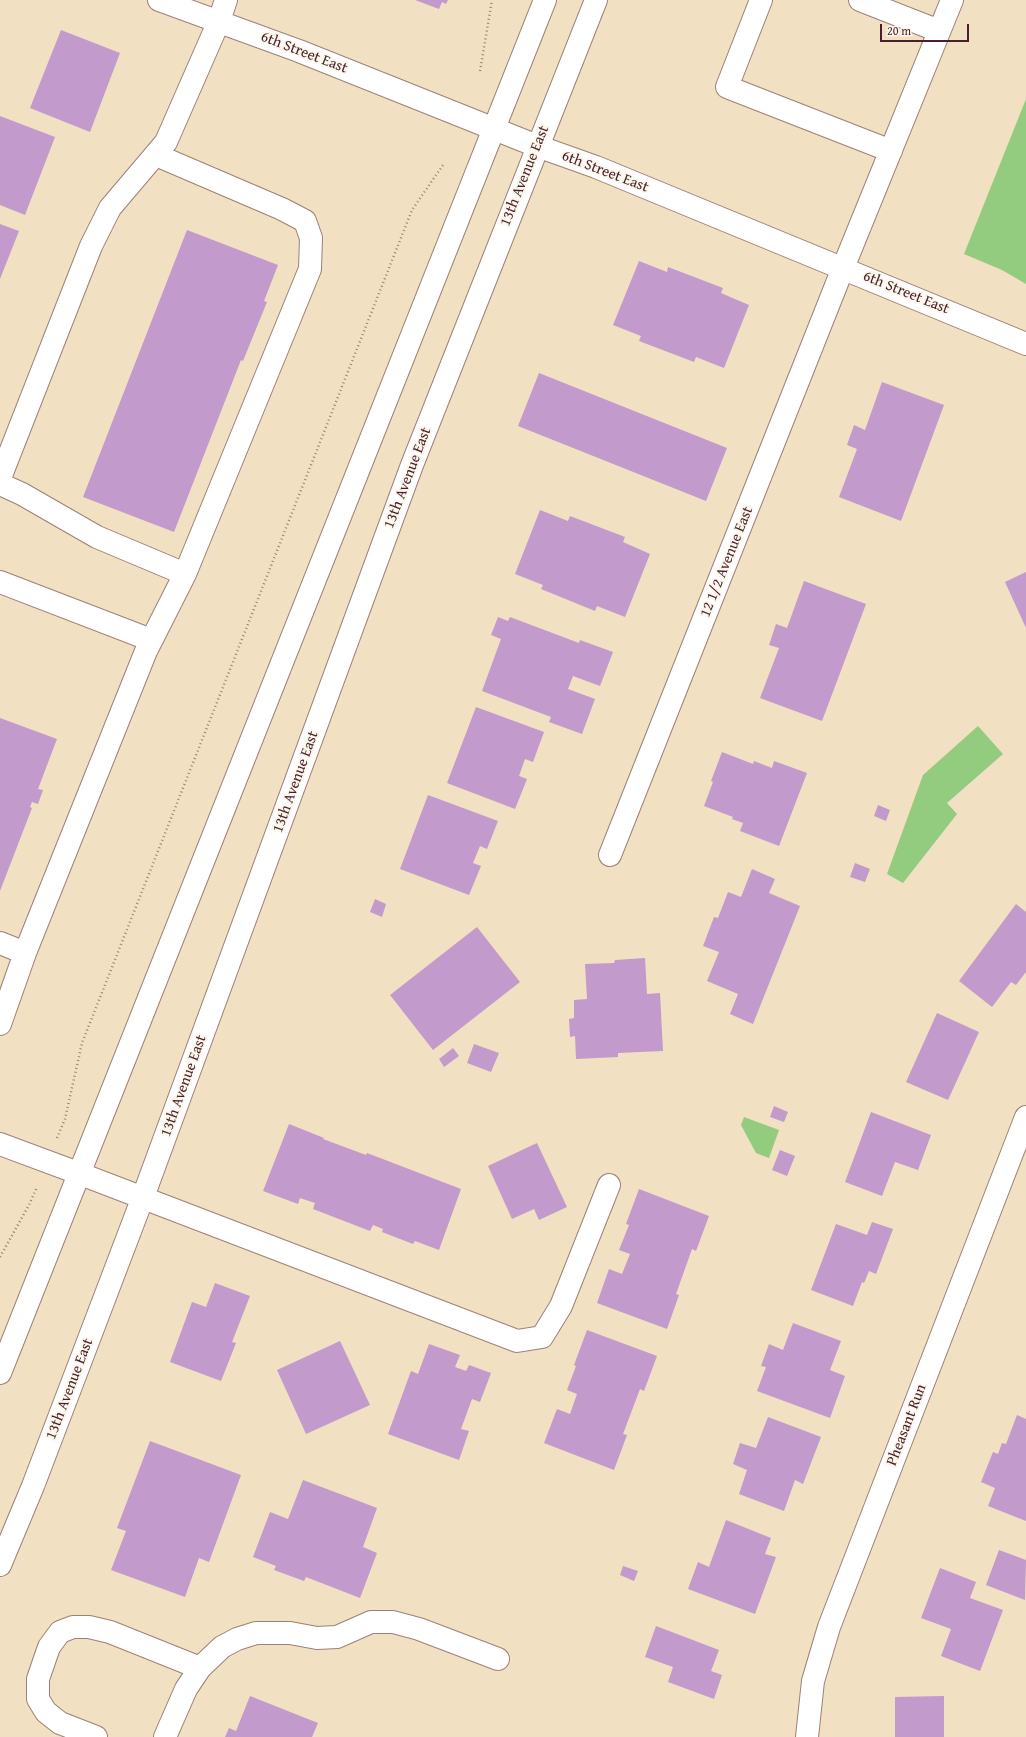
<!DOCTYPE html>
<html>
<head>
<meta charset="utf-8">
<style>
	body { margin:0 }
	#map { position:relative; width:1026px; height:1737px; overflow:hidden; background:#f1e0c2; font-family:"Gentium Book Plus",serif }
	canvas { display:block }
	.scale { position:absolute; left:880px; top:24px; width:89px; height:18px; box-sizing:border-box; border:2px solid #4a1f2b; border-top:0; padding-left:5px; font-size:12px; line-height:14px; white-space:nowrap; color:#4a1f2b; -webkit-text-stroke:3px #fbf7ec; paint-order:stroke }
</style>
</head>
<body>
<div id="map">
<canvas width="1026" height="1737"></canvas>
<div class="scale">20 m</div>
</div>
<script>
const g = document.querySelector('canvas').getContext('2d');
g.lineJoin = 'round';
function fillPath(path, color) { g.fillStyle = color; g.fill(path, 'evenodd'); }
const poly = rows => new Path2D(rows.map(r => 'M' + r).join(''));
function stroke(path, color, width, dash) { g.strokeStyle = color; g.lineWidth = width; g.lineCap = dash ? 'butt' : 'round'; g.setLineDash(dash || []); g.stroke(path); }
function drawText(font, color, halo, rows, align = 'center') {
  g.font = font + ' "Gentium Book Plus",serif'; g.lineWidth = 4; g.setLineDash([]); g.textBaseline = 'middle'; g.strokeStyle = halo; g.fillStyle = color; for (const [text, x, y, turn = 0] of rows) {
    g.save(); g.translate(x, y); g.rotate((+turn || 0) * Math.PI / 180); g.textAlign = isNaN(turn) ? turn : align; if (halo) g.strokeText(text, 0, 0); g.fillText(text, 0, 0); g.restore();
  }
}
const green = poly([
	[1026,99,1026,284,1002,270,964,254],
	[978,726,1003,754,947,803,957,814,903,883,887,874,923,775],
	[744,1117,779,1130,769,1158,756,1153,741,1125]
]);
const building = poly([
	[415,0,448,0,446,4,442,2,439,9],
	[61,30,120,53,90,132,30,108],
	[0,116,55,137,25,215,0,205],
	[0,224,19,231,0,279],
	[187,230,278,265,264,301,267,302,243,361,241,360,174,532,83,497],
	[639,261,667,272,668,267,723,288,721,293,749,305,724,368,696,357,694,362,639,341,641,336,613,325],
	[539,373,727,448,706,501,518,426],
	[882,382,944,405,901,521,839,497,857,449,847,445,854,425,865,430],
	[540,510,568,521,570,516,625,537,623,542,650,554,625,617,597,606,595,611,541,589,543,585,515,574],
	[1026,572,1026,628,1005,582],
	[804,581,866,604,822,721,760,698,779,648,769,645,776,624,787,628],
	[498,617,508,621,510,617,579,643,580,640,613,652,600,686,573,676,568,689,595,699,582,734,549,722,551,717,482,691,501,639,491,635],
	[476,707,544,732,533,762,525,759,519,776,527,779,515,809,447,783],
	[0,718,57,739,38,789,43,790,38,804,32,802,30,807,32,808,0,891],
	[722,752,753,764,754,761,772,768,774,761,807,773,779,846,740,831,743,823,732,819,733,817,704,806,713,782,711,781],
	[428,795,498,821,487,849,480,846,473,863,481,866,469,895,400,869],
	[878,805,890,810,886,821,874,816],
	[855,863,870,869,865,882,850,877],
	[752,869,775,879,769,893,800,906,753,1024,730,1014,738,994,707,981,719,952,703,946,714,917,718,918,728,892,741,897],
	[375,899,386,904,382,917,370,912],
	[1016,904,1026,912,1026,972,1016,985,1011,982,992,1007,959,981],
	[477,927,520,982,433,1050,390,995],
	[645,958,647,994,660,993,663,1051,618,1053,618,1057,576,1059,575,1036,570,1037,569,1019,574,1018,574,1000,587,999,585,964,614,963,615,960],
	[937,1013,979,1032,948,1100,906,1082],
	[474,1044,499,1053,491,1072,467,1063],
	[453,1048,459,1056,444,1067,439,1059],
	[774,1106,788,1112,784,1122,770,1117],
	[871,1112,931,1135,918,1170,895,1162,882,1196,845,1182],
	[289,1124,324,1138,323,1139,366,1155,367,1153,461,1189,439,1250,415,1241,413,1244,382,1232,383,1229,373,1225,370,1231,313,1209,315,1203,300,1198,298,1204,263,1191],
	[537,1143,567,1207,539,1220,534,1209,512,1219,488,1166],
	[780,1150,795,1156,787,1176,772,1170],
	[639,1189,709,1216,696,1251,692,1249,676,1294,679,1295,667,1329,597,1303,609,1269,622,1274,630,1254,619,1250,629,1225,626,1224],
	[872,1222,893,1229,876,1274,869,1271,864,1283,862,1282,853,1306,811,1290,836,1224,867,1235],
	[215,1283,250,1296,232,1342,236,1343,221,1381,170,1362,192,1302,206,1307],
	[793,1323,841,1341,830,1370,845,1376,830,1418,757,1391,766,1367,761,1366,769,1344,783,1350],
	[587,1330,657,1356,644,1391,640,1389,623,1434,627,1435,614,1470,544,1443,557,1409,570,1414,577,1394,567,1390,576,1366,574,1365],
	[340,1341,370,1405,306,1434,277,1370],
	[429,1344,460,1355,455,1367,466,1371,469,1365,491,1373,480,1402,472,1399,461,1429,469,1431,459,1460,388,1434,411,1371,418,1374],
	[1017,1415,1026,1419,1026,1521,988,1506,995,1488,981,1482,993,1452,998,1454,1002,1443,1006,1444],
	[768,1417,821,1437,803,1484,795,1480,784,1511,739,1494,747,1470,733,1464,740,1443,756,1448],
	[150,1441,241,1475,209,1562,199,1558,185,1597,111,1570,126,1531,117,1528],
	[303,1480,377,1508,363,1547,377,1553,360,1598,306,1577,304,1581,274,1570,276,1566,253,1557,270,1512,288,1519],
	[726,1520,771,1538,765,1554,776,1557,755,1614,688,1589,698,1562,709,1567],
	[999,1550,1026,1560,1025,1600,986,1585],
	[623,1566,638,1571,634,1581,620,1575],
	[940,1568,976,1582,970,1598,1003,1610,980,1671,941,1656,951,1629,921,1618],
	[656,1626,719,1650,711,1671,722,1675,714,1699,668,1682,673,1667,645,1657],
	[250,1696,318,1723,312,1737,225,1737,229,1728,236,1731],
	[944,1696,944,1737,895,1737,895,1697]
]);
const path = poly([
	[480,71,492,0],
	[57,1138,65,1119,82,1043,412,210,443,165],
	[0,1257,29,1205,37,1187]
]);
const minor = poly([
	[159,0,299,51,537,146,596,167,1026,344],
	[761,0,727,87,891,151],
	[860,0,939,31],
	[0,478,91,246,110,208,166,142,219,21,226,0],
	[0,484,22,494,97,537,185,574],
	[0,582,151,640],
	[610,855,843,268,952,0],
	[0,943,25,953,146,651,185,574,310,269,311,238,305,221,282,209,156,155],
	[0,1024,25,953],
	[0,1144,78,1173,517,1341,542,1337,561,1306,609,1185],
	[96,1737,60,1723,46,1712,38,1699,38,1679,49,1647,60,1632,73,1627,89,1627,110,1632,200,1668],
	[165,1737,186,1689,200,1668,222,1647,237,1639,256,1633,290,1633,317,1638,337,1637,371,1622,393,1622,419,1629,498,1659],
	[807,1737,813,1681,829,1627,1026,1117]
]);
const major = poly([
	[0,1373,545,0],
	[0,1565,33,1486,143,1197,412,465,596,0]
]);
const streetNames = [
	["6th Street East",304,53,21],
	["6th Street East",605,172,21],
	["13th Avenue East",525,176,-68],
	["6th Street East",906,293,22],
	["13th Avenue East",408,478,-69],
	["12 1/2 Avenue East",727,562,-68],
	["13th Avenue East",296,782,-70],
	["13th Avenue East",184,1086,-70],
	["13th Avenue East",70,1389,-69],
	["Pheasant Run",907,1425,-69]
];
fillPath(green, '#93cc7f');
fillPath(building, '#c29acc');
stroke(minor, '#9e8076', 24);
stroke(major, '#9e8076', 24);
stroke(path, '#9e8076', 2.5, [1, 3]);
stroke(minor, '#fff', 22);
stroke(major, '#fff', 22);
drawText('15px', '#4a1f2b', '#fbf7ec', streetNames);
</script>
</body>
</html>
